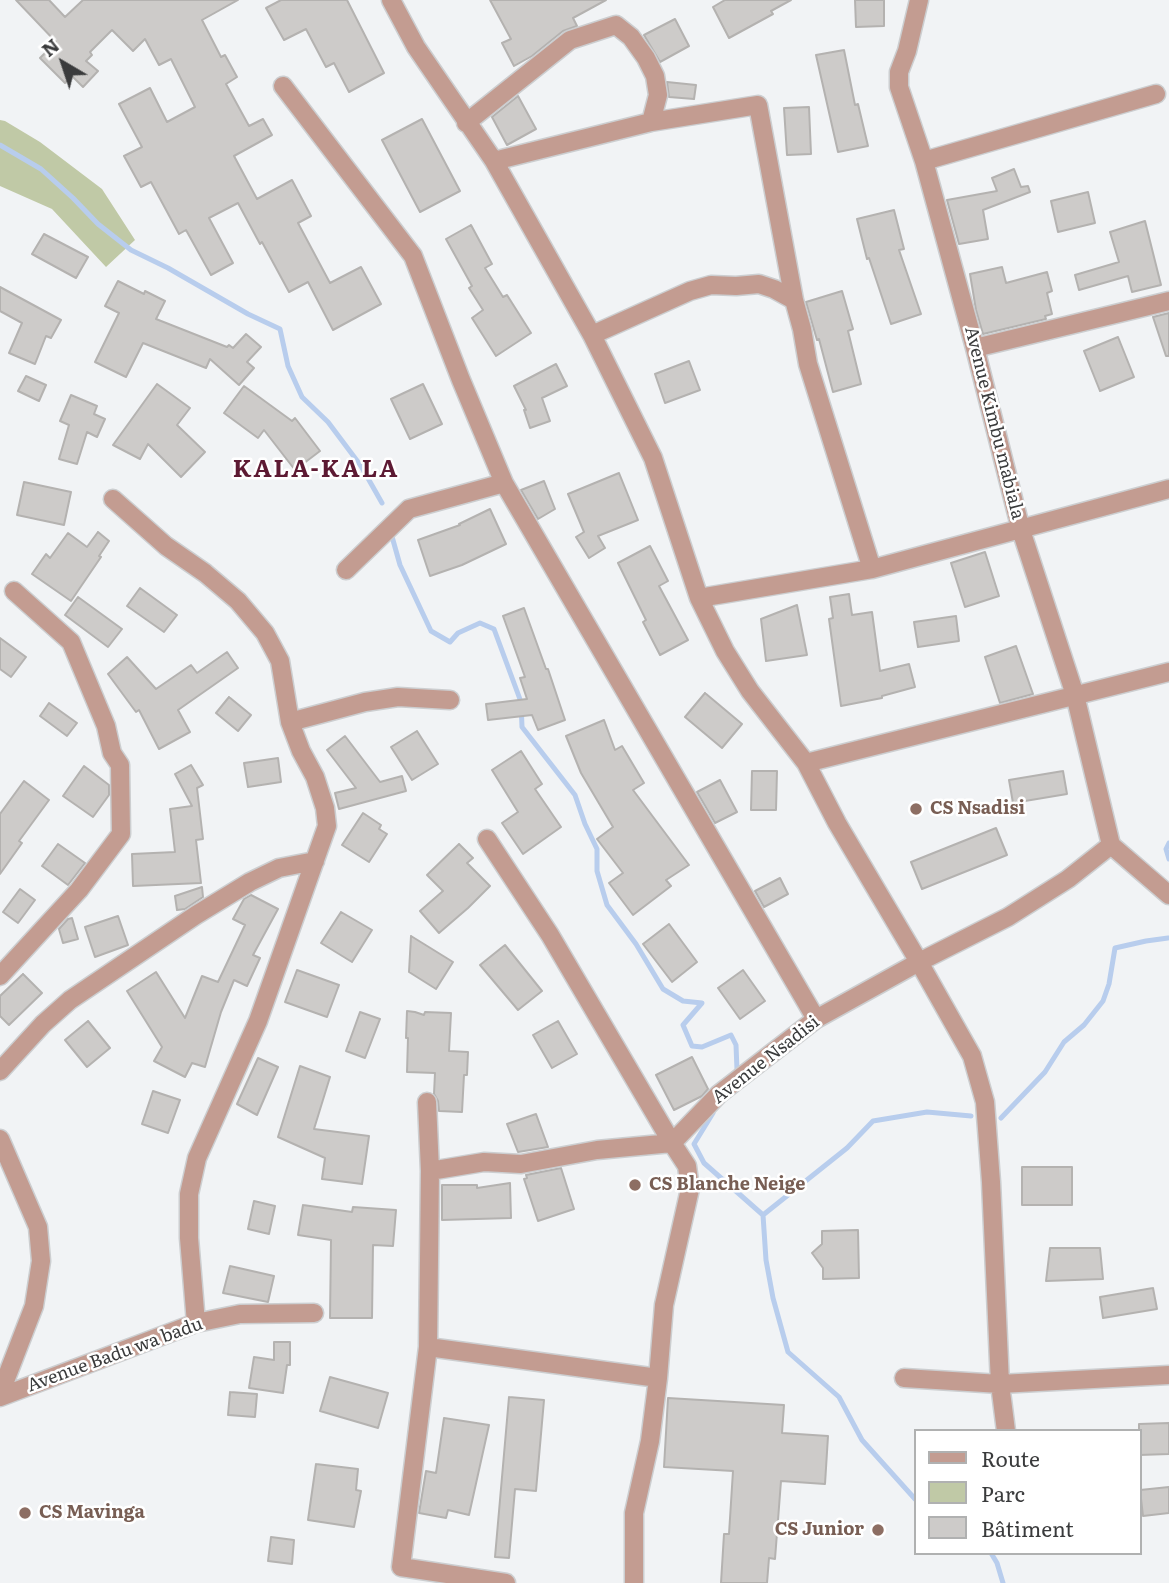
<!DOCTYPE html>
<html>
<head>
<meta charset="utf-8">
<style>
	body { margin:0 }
	#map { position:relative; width:1169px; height:1583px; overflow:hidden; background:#f1f3f5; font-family:Literata,serif }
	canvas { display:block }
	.legend { position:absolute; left:914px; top:1429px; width:228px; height:126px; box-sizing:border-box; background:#fff; border:2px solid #b0b1b1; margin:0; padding:9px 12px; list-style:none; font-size:21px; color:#3a3b3c }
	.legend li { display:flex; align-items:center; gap:14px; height:35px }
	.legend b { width:35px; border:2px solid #b0b1b1 }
	.north { position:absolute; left:28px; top:28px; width:70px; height:70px; -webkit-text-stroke:5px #fff; paint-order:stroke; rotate:321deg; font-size:19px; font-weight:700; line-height:28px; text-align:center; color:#3a3b3c }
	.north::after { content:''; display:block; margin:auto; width:24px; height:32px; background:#3a3b3c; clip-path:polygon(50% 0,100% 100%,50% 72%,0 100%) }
</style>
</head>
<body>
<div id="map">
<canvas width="1169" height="1583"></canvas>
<ul class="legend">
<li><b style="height:9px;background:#c39c91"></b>Route</li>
<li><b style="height:19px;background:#c0c9a6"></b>Parc</li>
<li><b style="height:19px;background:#cdcbc9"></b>Bâtiment</li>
</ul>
<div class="north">N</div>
</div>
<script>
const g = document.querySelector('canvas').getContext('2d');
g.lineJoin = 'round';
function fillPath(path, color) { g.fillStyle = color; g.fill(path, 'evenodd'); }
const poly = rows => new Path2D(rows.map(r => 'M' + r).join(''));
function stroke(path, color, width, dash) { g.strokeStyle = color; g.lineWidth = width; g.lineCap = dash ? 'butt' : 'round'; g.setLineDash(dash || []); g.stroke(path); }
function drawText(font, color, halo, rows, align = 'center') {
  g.font = font + ' Literata,serif'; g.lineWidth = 5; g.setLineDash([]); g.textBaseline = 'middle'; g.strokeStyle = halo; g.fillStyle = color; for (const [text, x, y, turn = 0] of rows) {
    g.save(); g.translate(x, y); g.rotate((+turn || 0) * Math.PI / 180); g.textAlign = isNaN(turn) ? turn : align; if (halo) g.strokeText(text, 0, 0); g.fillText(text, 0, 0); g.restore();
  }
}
const green = poly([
	[0,120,5,121,40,142,102,189,135,240,106,267,52,209,0,186]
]);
const stream = poly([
	[0,145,41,169,73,198,98,224,131,250,168,268,248,314,280,329,288,366,302,397,328,422,361,466,382,503],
	[391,533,400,565,431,631,450,642,458,633,480,623,494,629,521,702,522,727,575,795,585,824,597,849,597,871,607,905,636,944,663,989,683,1001,702,1003,683,1025,692,1046,702,1047,731,1035,736,1045,737,1070],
	[1169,843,1166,849,1169,859],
	[713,1113,694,1144,704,1163,763,1215],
	[1001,1118,1045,1072,1064,1042,1084,1025,1103,1001,1109,984,1115,948,1146,941,1168,938],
	[915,1499,862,1440,839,1397,788,1352,773,1298,766,1260,763,1215,847,1148,873,1121,927,1112,971,1116],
	[991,1553,997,1563,1003,1583]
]);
const building = poly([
	[16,0,49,0,65,17,83,0,238,0,202,20,221,57,225,55,237,77,226,84,249,126,263,119,272,135,234,156,257,199,292,180,311,216,298,223,330,283,361,267,381,304,333,330,308,282,289,292,262,242,260,244,238,203,209,218,233,263,211,275,186,230,179,234,151,182,141,187,124,156,142,147,119,104,150,88,167,122,195,107,171,59,159,65,145,39,133,51,112,30,90,52,92,55,86,61,98,71,83,87,72,76,65,83,40,58,56,42,16,0],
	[281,0,347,0,384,73,349,92,334,63,326,67,306,29,284,40,266,8,281,0],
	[490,0,606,0,573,18,577,26,563,31,532,56,514,66,502,43,511,39,490,0],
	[725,0,791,0,771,11,773,14,729,38,713,7,725,0],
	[855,0,884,0,884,26,856,27,855,0],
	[675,19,689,46,660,62,644,35,675,19],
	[844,50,855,105,858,104,868,146,838,152,816,55,844,50],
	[667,82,696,85,694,99,669,97,667,82],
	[518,96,536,129,507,145,492,117,518,96],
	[809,107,811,154,787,155,784,108,809,107],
	[422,119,460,191,420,212,382,140,422,119],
	[1014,169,1021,187,1028,186,1030,192,983,210,988,239,959,244,947,200,997,191,992,178,1014,169],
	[1088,192,1095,223,1058,232,1051,201,1088,192],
	[894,210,904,249,899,250,921,314,891,324,869,258,867,259,857,219,894,210],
	[1145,221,1161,285,1132,292,1128,276,1079,290,1075,275,1119,262,1110,232,1145,221],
	[471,225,492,264,485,268,503,297,507,295,531,333,496,356,472,318,483,310,469,288,472,286,446,239,471,225],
	[44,234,88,257,76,278,32,254,44,234],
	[1002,267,1006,283,1047,272,1052,291,1047,293,1052,314,1045,316,1046,319,983,334,976,310,970,274,1002,267],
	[118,281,144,294,145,291,165,301,156,319,227,347,229,345,233,348,246,334,261,347,247,362,254,368,239,385,210,359,206,368,143,343,126,377,95,362,119,313,105,306,118,281],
	[0,287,61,320,51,338,46,336,35,364,9,353,22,323,0,311,0,287],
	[842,291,853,329,848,331,861,384,833,392,819,339,817,340,806,302,842,291],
	[1169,313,1169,356,1166,356,1153,317,1169,313],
	[1118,337,1134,377,1100,391,1084,351,1118,337],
	[689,361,700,390,665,403,655,374,689,361],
	[556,364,567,386,542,398,550,421,530,428,524,410,526,410,514,386,556,364],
	[26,376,46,385,39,401,18,391,26,376],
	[157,384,190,408,177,425,205,452,181,477,148,444,140,459,113,445,157,384],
	[423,384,442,424,410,439,391,399,423,384],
	[244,386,292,421,295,418,320,451,295,470,264,430,258,438,224,413,244,386],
	[71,395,97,406,94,414,105,419,97,437,87,432,77,464,59,459,69,425,60,421,71,395],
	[619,473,638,520,598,536,605,548,589,558,576,537,584,532,568,494,619,473],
	[544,481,555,509,538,519,521,490,544,481],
	[24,482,71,492,64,525,17,515,24,482],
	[490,509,506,544,462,565,430,576,418,540,460,525,459,524,490,509],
	[98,532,109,541,99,556,101,557,71,601,32,574,46,554,50,558,68,533,87,547,98,532],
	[650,546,668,581,659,586,688,640,660,655,643,622,646,620,618,563,650,546],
	[985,552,999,596,965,607,951,563,985,552],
	[140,588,177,615,164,632,127,606,140,588],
	[849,594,852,615,872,612,880,671,909,664,915,687,882,696,882,698,841,706,829,619,833,618,830,597,849,594],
	[78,597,122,629,108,647,65,615,78,597],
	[797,605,807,655,766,661,761,619,797,605],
	[524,608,546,669,548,669,565,720,538,730,532,715,488,720,486,704,527,699,520,678,525,677,503,616,524,608],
	[956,616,959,641,918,647,914,622,956,616],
	[0,638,26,657,11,677,0,669,0,638],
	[1016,646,1033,694,1000,703,985,657,1016,646],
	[227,652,238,668,178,710,190,732,159,749,139,710,136,712,108,674,127,657,156,689,191,665,197,673,227,652],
	[705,693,742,724,722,748,685,717,705,693],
	[229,697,251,715,238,731,216,713,229,697],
	[49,703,77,723,67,736,40,716,49,703],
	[604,720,615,750,622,746,644,783,633,790,689,865,666,880,671,886,633,915,609,883,623,873,597,839,613,827,581,773,566,736,604,720],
	[417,731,438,764,412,780,391,747,417,731],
	[345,736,380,782,402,776,406,791,339,809,335,793,356,788,327,750,345,736],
	[521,751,542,784,535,789,561,827,523,854,502,823,518,812,492,770,521,751],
	[278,758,281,782,248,787,244,763,278,758],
	[191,765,203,785,197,788,203,839,196,840,201,883,133,886,132,854,175,852,170,809,192,806,175,774,191,765],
	[84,766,109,785,109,795,93,817,63,796,84,766],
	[752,771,777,771,776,810,751,810,752,771],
	[1063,771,1067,794,1013,803,1009,780,1063,771],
	[720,780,737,812,715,823,697,792,720,780],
	[24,781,49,800,19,841,22,843,0,874,0,814,24,781],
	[363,813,381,825,379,829,387,834,369,862,342,845,363,813],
	[996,828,1007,855,922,889,911,862,996,828],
	[58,844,85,863,68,885,42,866,58,844],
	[459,844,473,858,467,863,490,886,468,908,439,933,420,911,443,891,427,875,459,844],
	[780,878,788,894,764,907,755,891,780,878],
	[202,887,203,897,185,909,177,910,175,896,202,887],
	[20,889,35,900,18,923,3,912,20,889],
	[251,895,278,909,253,955,260,958,247,986,234,980,221,1012,205,1067,192,1063,185,1077,154,1061,162,1047,127,991,156,972,185,1018,202,976,218,982,245,925,233,919,244,899,251,895],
	[341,912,372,930,352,962,321,943,341,912],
	[118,916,128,945,95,957,85,927,118,916],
	[72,918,78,939,63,943,59,929,68,919,72,918],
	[669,924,697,962,672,982,643,944,669,924],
	[411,936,453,962,436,989,409,972,411,936],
	[505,945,542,991,518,1010,480,965,505,945],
	[297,970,339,985,327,1017,285,1002,297,970],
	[743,970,765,1001,740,1019,718,988,743,970],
	[23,974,42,993,9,1025,0,1016,0,996,23,974],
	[407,1011,415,1012,424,1015,425,1012,451,1013,449,1051,468,1052,467,1075,464,1075,462,1112,439,1111,438,1101,434,1094,435,1073,407,1072,408,1038,406,1038,407,1011],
	[360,1012,380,1019,365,1058,346,1051,360,1012],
	[88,1021,110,1048,87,1067,65,1040,88,1021],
	[558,1021,577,1054,552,1068,533,1035,558,1021],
	[692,1057,708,1089,702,1096,674,1110,656,1075,692,1057],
	[258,1058,278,1067,257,1115,237,1104,258,1058],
	[300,1066,330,1077,314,1129,369,1136,362,1184,322,1179,325,1158,278,1137,300,1066],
	[153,1091,180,1100,168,1133,142,1124,153,1091],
	[536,1114,548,1147,518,1152,507,1124,536,1114],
	[1022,1167,1072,1167,1072,1205,1022,1205,1022,1167],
	[561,1168,574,1209,538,1221,524,1179,527,1178,526,1175,561,1168],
	[510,1183,511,1218,442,1220,442,1185,477,1185,477,1188,510,1183],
	[254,1201,275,1206,269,1234,248,1229,254,1201],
	[303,1205,352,1212,353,1207,396,1210,393,1246,373,1245,372,1318,330,1318,331,1240,298,1235,303,1205],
	[858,1230,859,1278,823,1279,823,1268,812,1253,822,1244,822,1231,858,1230],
	[1050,1248,1100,1248,1103,1279,1046,1281,1050,1248],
	[230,1266,274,1276,268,1302,223,1293,230,1266],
	[1153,1288,1157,1309,1103,1318,1100,1297,1153,1288],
	[274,1342,290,1342,290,1365,287,1365,283,1393,249,1388,254,1357,274,1360,274,1342],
	[330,1377,388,1393,378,1428,320,1411,330,1377],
	[230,1392,257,1394,255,1417,228,1415,230,1392],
	[509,1397,544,1400,536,1491,515,1489,509,1558,495,1557,509,1397],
	[668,1398,784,1405,782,1433,828,1436,825,1484,781,1481,775,1559,769,1558,767,1583,721,1583,724,1534,729,1534,733,1471,664,1467,668,1398],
	[444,1418,489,1425,469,1515,448,1510,446,1518,419,1513,426,1471,436,1473,444,1418],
	[1169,1423,1169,1454,1139,1455,1139,1424,1169,1423],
	[316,1464,358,1469,356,1490,361,1491,354,1527,308,1520,316,1464],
	[1169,1487,1169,1513,1143,1516,1140,1490,1169,1487],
	[271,1537,294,1540,292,1564,268,1561,271,1537]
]);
const street = poly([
	[391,0,416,47,494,161,592,335,653,458,699,598,725,651,750,691,806,763,837,823,919,962,972,1056,985,1102,991,1182,1000,1384,1006,1431],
	[919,0,907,51,899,72,899,87,924,161,975,348,1021,530,1075,695,1111,845],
	[283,86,413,256,461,380,504,483,816,1019],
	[651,122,758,105,794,300],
	[466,123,570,40,616,25,631,37,646,58,655,76,658,95,651,122,494,161],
	[924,161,1156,94],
	[592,335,690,291,711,285,736,286,759,284,774,289,794,300,802,329,808,364,872,569],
	[975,348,1169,301],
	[113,499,166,546,205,573,238,601,265,633,280,661,290,722,301,751,315,777,325,808,327,826,258,1021,197,1158,189,1194,189,1238,196,1323],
	[346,570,409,509,504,483],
	[699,598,872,569,1169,489],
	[290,722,365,702,398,697,450,700],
	[806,763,1169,672],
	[1111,845,1169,895],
	[0,976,79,890,121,834,120,765,112,753,106,726,71,642,14,591],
	[0,1071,43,1024,70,1000,196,915,250,882,279,868,315,861],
	[427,1102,430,1171,428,1347,401,1567,506,1583],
	[0,1139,38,1227,41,1261,34,1306,0,1394],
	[430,1171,484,1162,521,1164,597,1150,672,1143,550,935,487,839],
	[428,1347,658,1378],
	[904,1378,1000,1384,1169,1375],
	[0,1397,196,1323,240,1314,314,1313],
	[634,1583,634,1513,650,1441,658,1378,664,1305,690,1189,687,1166,672,1143,719,1094,816,1019,919,962,1008,917,1068,879,1111,845]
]);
const markers = [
	[916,809,7,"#8d6e63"],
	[635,1185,7,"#8d6e63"],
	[25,1513,7,"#8d6e63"],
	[878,1530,7,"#8d6e63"]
];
const streetNames = [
	["Avenue Kimbu mabiala",994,423,76],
	["Avenue Nsadisi",766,1060,-38],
	["Avenue Badu wa badu",115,1355,-20]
];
const educationNames = [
	["CS Nsadisi",930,809],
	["CS Blanche Neige",649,1185],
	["CS Mavinga",39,1513],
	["CS Junior",864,1530,"right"]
];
const districtNames = [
	["KALA-KALA",316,470]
];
fillPath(green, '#c0c9a6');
stroke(stream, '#b8cded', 5);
fillPath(building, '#cdcbc9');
stroke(building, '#b4b2b0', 2);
stroke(street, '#ccced0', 21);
stroke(street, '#c39c91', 18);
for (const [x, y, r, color] of markers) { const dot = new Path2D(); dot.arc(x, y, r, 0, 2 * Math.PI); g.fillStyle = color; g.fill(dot); stroke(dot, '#fff', 2.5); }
drawText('18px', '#3a3b3c', '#fff', streetNames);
drawText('bold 18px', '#785e54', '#fff', educationNames, 'left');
g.letterSpacing = '2px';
drawText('bold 24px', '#5d1a33', '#fff', districtNames);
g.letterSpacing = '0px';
</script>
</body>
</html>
